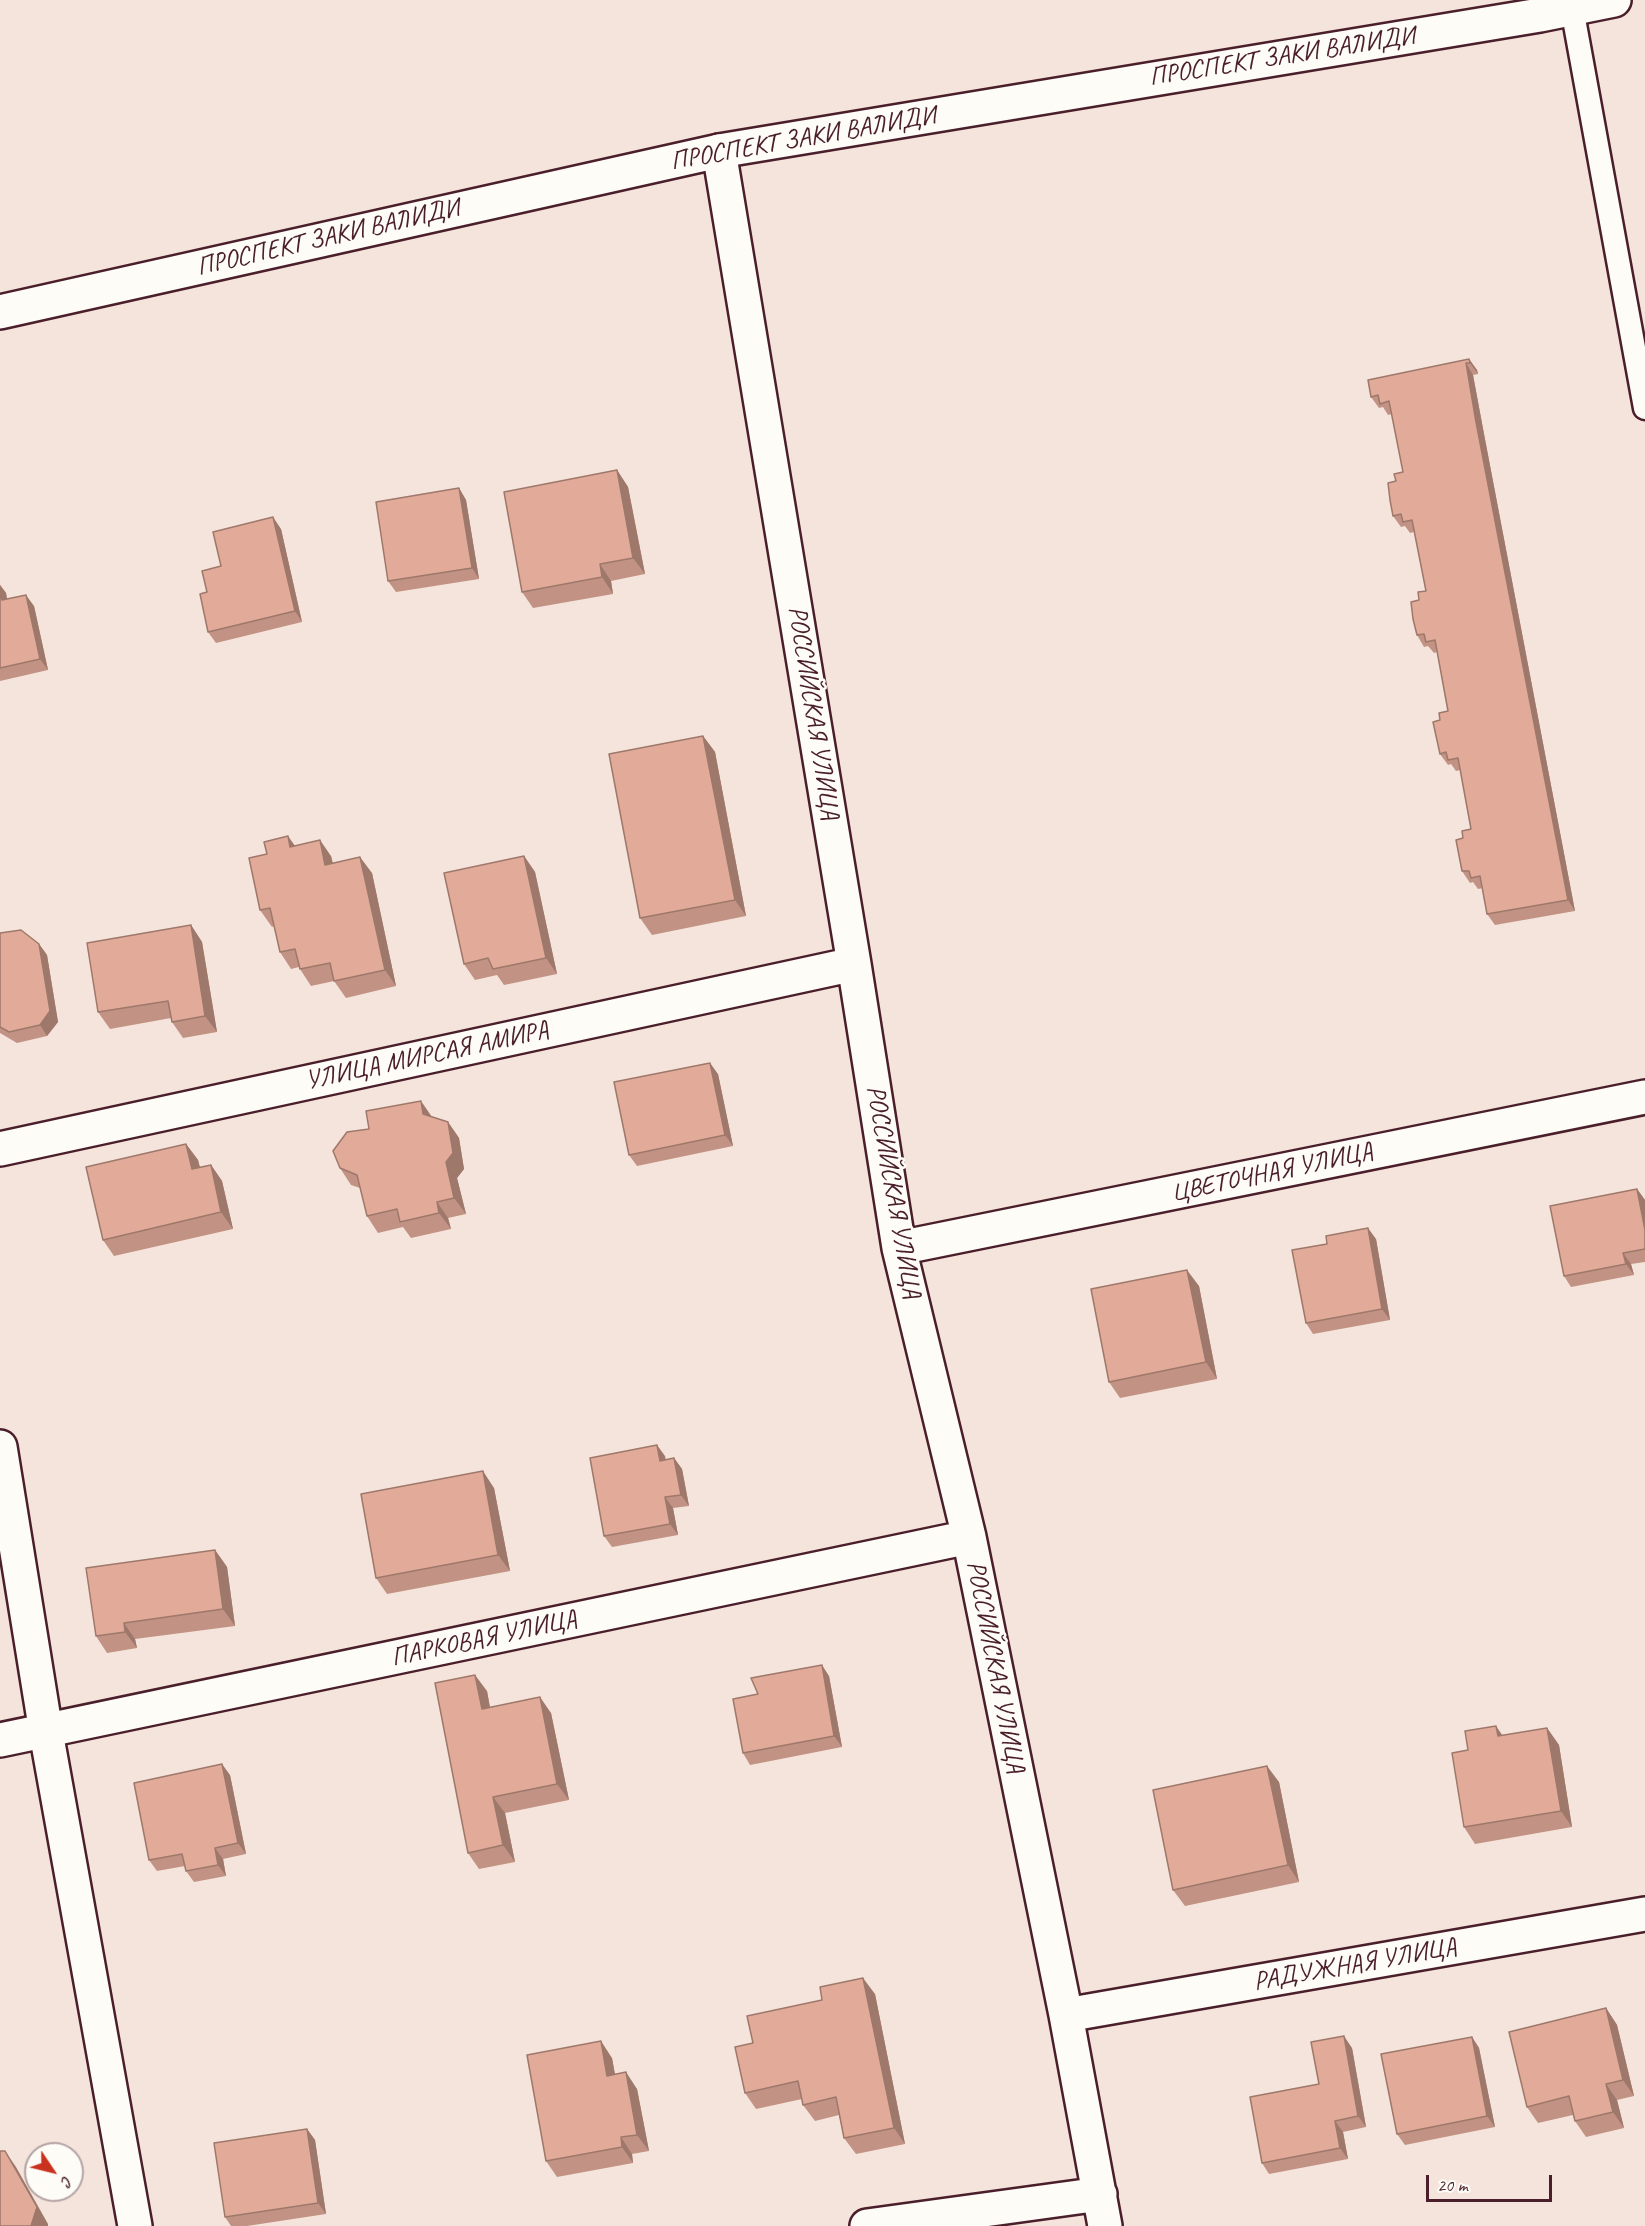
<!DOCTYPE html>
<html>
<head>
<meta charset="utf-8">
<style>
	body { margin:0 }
	#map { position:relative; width:1645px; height:2226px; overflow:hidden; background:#f5e4db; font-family:Caveat,sans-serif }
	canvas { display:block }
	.north { position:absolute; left:24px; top:2142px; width:60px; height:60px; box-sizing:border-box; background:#fdfcf7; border:2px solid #b5a4a5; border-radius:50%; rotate:125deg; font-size:16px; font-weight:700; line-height:24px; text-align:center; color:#4a1f2b }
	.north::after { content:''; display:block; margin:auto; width:21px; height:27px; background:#c8321e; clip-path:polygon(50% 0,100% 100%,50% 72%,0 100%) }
	.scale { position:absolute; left:1426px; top:2175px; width:126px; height:27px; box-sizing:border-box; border:3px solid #4a1f2b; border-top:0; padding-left:8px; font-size:18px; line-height:21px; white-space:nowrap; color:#4a1f2b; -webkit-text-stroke:4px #fdfcf7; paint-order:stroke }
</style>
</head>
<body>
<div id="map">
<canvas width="1645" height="2226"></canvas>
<div class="north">С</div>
<div class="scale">20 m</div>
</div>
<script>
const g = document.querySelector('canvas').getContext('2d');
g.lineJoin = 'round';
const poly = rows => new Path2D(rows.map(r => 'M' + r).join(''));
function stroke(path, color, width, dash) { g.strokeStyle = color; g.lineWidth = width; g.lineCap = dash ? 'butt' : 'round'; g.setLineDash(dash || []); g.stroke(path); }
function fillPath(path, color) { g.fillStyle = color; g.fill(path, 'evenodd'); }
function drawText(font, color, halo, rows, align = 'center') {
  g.font = font + ' Caveat,sans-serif'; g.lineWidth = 5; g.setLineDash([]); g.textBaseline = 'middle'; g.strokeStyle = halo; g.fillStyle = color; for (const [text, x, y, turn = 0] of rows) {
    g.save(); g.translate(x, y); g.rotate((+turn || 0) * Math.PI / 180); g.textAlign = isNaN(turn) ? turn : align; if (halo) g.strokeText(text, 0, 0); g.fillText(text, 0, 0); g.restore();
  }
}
const lane = poly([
	[1572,8,1645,408]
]);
const street = poly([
	[719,151,854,964,899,1248,969,1537,1066,2015,1105,2226],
	[0,1149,854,964],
	[899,1248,1645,1097],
	[0,1447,46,1732,135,2226],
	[0,1740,969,1537],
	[1066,2015,1645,1914],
	[867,2226,1100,2194]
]);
const secondary = poly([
	[0,312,719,151,1540,15,1614,0]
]);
const wall = poly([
	[1469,359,1477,370,1478,374,1473,375,1484,434,1575,911,1495,925,1487,914,1483,888,1478,889,1473,882,1470,883,1462,871,1463,838,1471,829,1460,770,1456,771,1451,764,1448,765,1440,754,1440,720,1448,711,1437,652,1434,653,1428,646,1424,647,1417,635,1419,600,1426,591,1414,532,1410,533,1405,526,1401,527,1393,516,1396,481,1403,472,1392,414,1388,415,1383,407,1379,408,1371,397],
	[617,470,628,487,645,574,611,581,613,594,533,608,522,592],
	[459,488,466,500,479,579,396,592,388,581],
	[281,529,302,622,216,643,208,632,207,592,221,566],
	[0,585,6,593,7,599,34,606,48,670,0,681],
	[703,736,715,752,746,916,652,935,640,918],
	[295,846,331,856,333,863,372,873,396,986,346,998,334,981,311,986,300,969,299,967,291,969,280,952,274,926,272,927,260,910,267,854],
	[524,856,535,872,557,974,504,985,497,975,475,980,464,964],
	[191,925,202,942,217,1032,183,1038,172,1022,171,1018,110,1029,98,1012],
	[0,933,39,944,47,955,58,1022,47,1036,17,1043,0,1033],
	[718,1074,733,1146,637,1166,629,1155],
	[432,1117,448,1122,459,1138,464,1169,457,1178,466,1214,448,1218,451,1229,411,1238,403,1227,378,1233,367,1216,360,1188,351,1185,340,1168],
	[186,1144,198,1160,200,1167,211,1165,222,1181,233,1229,114,1256,103,1240],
	[1637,1189,1645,1200,1645,1262,1631,1264,1634,1275,1571,1287,1564,1276],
	[1376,1239,1390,1320,1313,1334,1306,1323,1327,1244],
	[1199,1286,1217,1379,1120,1398,1109,1382],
	[665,1456,665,1460,674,1458,682,1469,689,1506,673,1508,678,1535,612,1547,604,1536],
	[494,1488,510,1571,387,1594,376,1578],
	[215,1550,227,1567,235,1626,135,1639,137,1648,107,1653,96,1636],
	[829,1676,842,1747,750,1765,743,1753,758,1694],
	[487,1691,490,1707,551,1713,569,1800,505,1813,515,1862,479,1869,468,1853],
	[1547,1728,1559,1745,1572,1827,1475,1844,1464,1827,1468,1750,1503,1736],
	[230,1775,246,1854,223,1859,226,1876,194,1882,186,1871,185,1866,157,1871,149,1860],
	[1279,1782,1299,1882,1185,1906,1173,1890],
	[875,1994,905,2144,856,2154,844,2138,839,2115,815,2121,803,2105,802,2099,756,2109,745,2093,753,2043],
	[1606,2008,1617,2025,1634,2096,1617,2100,1624,2128,1586,2137,1575,2121,1573,2115,1538,2123,1527,2107],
	[1472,2037,1479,2048,1495,2127,1405,2145,1397,2134],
	[1352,2048,1366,2127,1343,2132,1348,2159,1269,2174,1262,2163],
	[612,2058,615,2074,637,2089,649,2151,632,2154,633,2163,557,2177,546,2161],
	[307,2129,315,2140,326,2214,247,2226,231,2226,225,2217]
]);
const shadedWall = poly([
	[1469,359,1477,370,1478,374,1470,363],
	[1466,363,1473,375,1484,434,1575,911,1568,900,1476,422],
	[617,470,628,487,645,574,633,558],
	[459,488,466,500,479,579,472,568],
	[273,517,281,529,302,622,295,611],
	[600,564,611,581,613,594,602,577],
	[0,585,6,593,9,611,2,600,0,593],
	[26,595,34,606,48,670,40,659],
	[703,736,715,752,746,916,735,900],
	[288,836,300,853,290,847],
	[320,840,331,856,336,881,325,865],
	[524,856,535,872,557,974,546,958],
	[360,857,372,873,396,986,385,970],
	[191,925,202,942,217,1032,205,1016],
	[39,944,47,955,58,1022,47,1036,40,1025],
	[710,1063,718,1074,733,1146,725,1135],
	[421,1101,432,1117,423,1114],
	[448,1122,459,1138,464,1169,457,1178,466,1214,454,1198,446,1162],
	[186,1144,198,1160,204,1185,192,1169],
	[211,1165,222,1181,233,1229,221,1212],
	[1637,1189,1645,1200,1645,1230],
	[437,1202,448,1218,451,1229,439,1213],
	[1368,1228,1376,1239,1390,1320,1382,1309],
	[1623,1253,1631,1264,1634,1275,1626,1264],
	[1187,1270,1199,1286,1217,1379,1206,1362],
	[657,1445,665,1456,668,1472,660,1461],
	[674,1458,682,1469,689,1506,681,1495],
	[483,1471,494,1488,510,1571,498,1555],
	[665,1497,673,1508,678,1535,670,1524],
	[215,1550,227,1567,235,1626,223,1609],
	[124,1623,135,1639,137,1648,125,1632],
	[822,1665,829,1676,842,1747,834,1736],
	[475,1675,487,1691,493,1725,482,1709],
	[540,1697,551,1713,569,1800,557,1784],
	[1496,1726,1507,1742,1498,1736],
	[1547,1728,1559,1745,1572,1827,1561,1811],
	[222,1764,230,1775,246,1854,238,1843],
	[1267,1766,1279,1782,1299,1882,1288,1865],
	[493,1797,505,1813,515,1862,503,1845],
	[215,1848,223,1859,226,1876,218,1865],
	[863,1978,875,1994,905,2144,894,2128],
	[1606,2008,1617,2025,1634,2096,1623,2080],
	[1344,2036,1352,2048,1366,2127,1358,2116],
	[1472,2037,1479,2048,1495,2127,1487,2116],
	[601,2041,612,2058,618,2092,607,2076],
	[626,2072,637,2089,649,2151,637,2135],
	[1606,2084,1617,2100,1624,2128,1613,2112],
	[1335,2121,1343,2132,1348,2159,1340,2148],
	[307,2129,315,2140,326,2214,318,2203],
	[621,2137,632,2154,633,2163,622,2147],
	[5,2151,16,2167,48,2224,48,2226,31,2226]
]);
const building = poly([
	[1469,359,1470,363,1466,363,1476,422,1568,900,1487,914,1480,876,1471,878,1469,871,1462,871,1456,840,1463,838,1462,831,1471,829,1458,758,1448,760,1446,752,1440,754,1433,722,1440,720,1439,713,1448,711,1435,640,1426,642,1424,634,1417,635,1413,619,1411,602,1419,600,1418,592,1426,591,1412,520,1403,522,1401,514,1393,516,1390,500,1388,483,1396,481,1394,474,1403,472,1389,401,1380,404,1378,395,1371,397,1368,380,1469,359],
	[617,470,633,558,600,564,602,577,522,592,504,492,617,470],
	[459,488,472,568,388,581,376,502,459,488],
	[273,517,295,611,208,632,200,594,207,592,202,571,221,566,213,532,273,517],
	[0,593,2,600,26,595,40,659,0,668,0,593],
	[703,736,735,900,640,918,609,754,703,736],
	[288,836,290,847,320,840,325,865,360,857,385,970,334,981,330,963,300,969,295,949,280,952,270,908,260,910,249,858,267,854,264,842,288,836],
	[524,856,546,958,493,969,488,958,464,964,444,873,524,856],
	[191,925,205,1016,172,1022,168,1001,98,1012,87,943,191,925],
	[21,930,39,944,50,1011,40,1025,9,1032,0,1027,0,933,21,930],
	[710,1063,725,1135,629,1155,614,1082,710,1063],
	[421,1101,423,1114,448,1122,453,1153,446,1162,454,1198,437,1202,439,1213,400,1222,397,1209,367,1216,357,1175,340,1168,333,1151,347,1132,369,1129,366,1111,421,1101],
	[186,1144,192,1169,211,1165,221,1212,103,1240,86,1167,186,1144],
	[1637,1189,1645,1230,1645,1249,1623,1253,1626,1264,1564,1276,1550,1206,1637,1189],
	[1368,1228,1382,1309,1306,1323,1292,1250,1327,1244,1326,1236,1368,1228],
	[1187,1270,1206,1362,1109,1382,1091,1289,1187,1270],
	[657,1445,660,1461,674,1458,681,1495,665,1497,670,1524,604,1536,590,1458,657,1445],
	[483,1471,498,1555,376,1578,361,1494,483,1471],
	[215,1550,223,1609,124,1623,125,1632,96,1636,86,1568,215,1550],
	[822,1665,834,1736,743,1753,733,1699,758,1694,751,1678,822,1665],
	[475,1675,482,1709,540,1697,557,1784,493,1797,503,1845,468,1853,435,1683,475,1675],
	[1496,1726,1498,1736,1547,1728,1561,1811,1464,1827,1452,1753,1468,1750,1465,1731,1496,1726],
	[222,1764,238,1843,215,1848,218,1865,186,1871,182,1854,149,1860,134,1783,222,1764],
	[1267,1766,1288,1865,1173,1890,1153,1790,1267,1766],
	[863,1978,894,2128,844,2138,836,2097,803,2105,798,2081,745,2093,735,2047,753,2043,747,2016,822,2000,820,1987,863,1978],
	[1606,2008,1623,2080,1606,2084,1613,2112,1575,2121,1569,2096,1527,2107,1509,2032,1606,2008],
	[1344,2036,1358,2116,1335,2121,1340,2148,1262,2163,1250,2097,1319,2084,1311,2042,1344,2036],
	[1472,2037,1487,2116,1397,2134,1381,2054,1472,2037],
	[601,2041,607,2076,626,2072,637,2135,621,2137,622,2147,546,2161,527,2055,601,2041],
	[307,2129,318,2203,225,2217,214,2143,307,2129],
	[0,2151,5,2151,37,2207,31,2226,0,2226,0,2151]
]);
const streetNames = [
	["ПРОСПЕКТ ЗАКИ ВАЛИДИ",1282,57,-9],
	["ПРОСПЕКТ ЗАКИ ВАЛИДИ",803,139,-10],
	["ПРОСПЕКТ ЗАКИ ВАЛИДИ",328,238,-13],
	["РОССИЙСКАЯ УЛИЦА",813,713,81],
	["УЛИЦА МИРСАЯ АМИРА",427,1056,-12],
	["ЦВЕТОЧНАЯ УЛИЦА",1272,1173,-12],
	["РОССИЙСКАЯ УЛИЦА",893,1192,80],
	["ПАРКОВАЯ УЛИЦА",484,1639,-12],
	["РОССИЙСКАЯ УЛИЦА",995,1667,79],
	["РАДУЖНАЯ УЛИЦА",1355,1965,-10]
];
stroke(lane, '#4a1f2b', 27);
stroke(street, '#4a1f2b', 38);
stroke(secondary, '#4a1f2b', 38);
stroke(lane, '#fdfcf7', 22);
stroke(street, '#fdfcf7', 33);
stroke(secondary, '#fdfcf7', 33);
fillPath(wall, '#c29384');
fillPath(shadedWall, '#9e786b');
fillPath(building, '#e2ab99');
stroke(building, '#9e786b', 1.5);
drawText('26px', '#4a1f2b', '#fdfcf7', streetNames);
</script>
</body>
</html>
